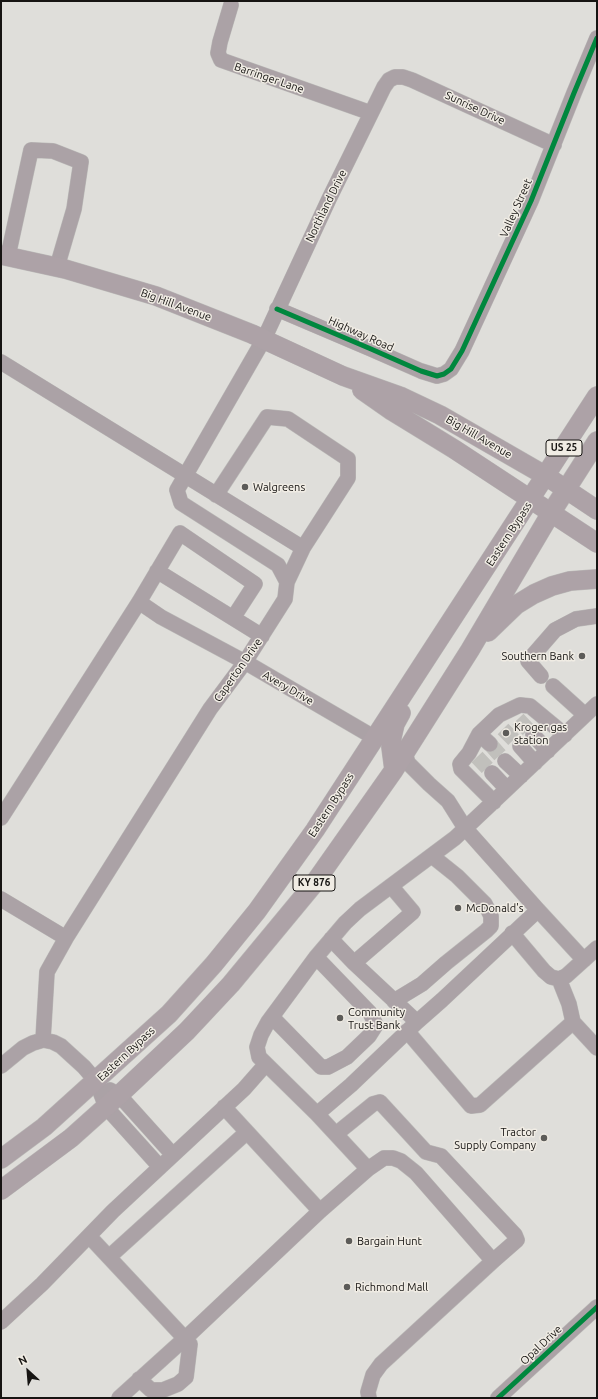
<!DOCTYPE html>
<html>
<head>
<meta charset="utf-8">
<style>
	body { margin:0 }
	#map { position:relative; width:598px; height:1399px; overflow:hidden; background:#dfdeda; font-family:Ubuntu,sans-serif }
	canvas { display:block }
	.frame { position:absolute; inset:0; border:2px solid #161412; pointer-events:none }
	.north { position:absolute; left:8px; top:1351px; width:40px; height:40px; -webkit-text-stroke:3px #f0ece4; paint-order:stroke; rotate:334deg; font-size:11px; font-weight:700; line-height:16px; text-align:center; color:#161412 }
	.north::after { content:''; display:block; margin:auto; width:14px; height:18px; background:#161412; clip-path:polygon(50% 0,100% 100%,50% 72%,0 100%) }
</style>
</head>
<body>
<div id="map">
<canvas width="598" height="1399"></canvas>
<div class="frame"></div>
<div class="north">N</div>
</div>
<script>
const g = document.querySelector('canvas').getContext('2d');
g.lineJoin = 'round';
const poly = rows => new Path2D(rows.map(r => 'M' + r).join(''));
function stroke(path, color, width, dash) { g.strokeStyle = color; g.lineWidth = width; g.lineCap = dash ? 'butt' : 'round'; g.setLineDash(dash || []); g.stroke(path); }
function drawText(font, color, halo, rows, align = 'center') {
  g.font = font + ' Ubuntu,sans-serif'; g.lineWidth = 3; g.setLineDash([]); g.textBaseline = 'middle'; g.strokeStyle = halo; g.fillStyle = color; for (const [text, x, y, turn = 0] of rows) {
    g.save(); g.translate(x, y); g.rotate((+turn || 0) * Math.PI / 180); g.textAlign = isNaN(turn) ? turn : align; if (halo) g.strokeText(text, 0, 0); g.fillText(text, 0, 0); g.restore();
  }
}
const minorTunnel = poly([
	[518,719,533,735],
	[503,729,520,746],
	[490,744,505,761],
	[477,757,492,773]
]);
const minor = poly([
	[231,5,220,42,218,53,221,60,371,113],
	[8,256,31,150,53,151,81,162,74,209,57,267],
	[277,309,371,349,421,371,437,376,444,374,451,369,462,351,531,201,574,93,597,38],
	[1,362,303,548,287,582],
	[216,495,267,417,288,419,348,459,348,478,303,548],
	[157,571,262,636],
	[139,602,161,617,245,662,375,738],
	[541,676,528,661,555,630,576,619,597,616],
	[553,686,585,715],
	[479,734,490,744],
	[533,735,548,751],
	[520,746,535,763],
	[505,761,521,776],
	[492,773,507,789],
	[494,802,461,769,460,764,469,753,479,734,499,715,520,705,530,706,565,735],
	[1,818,139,602,180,533,255,584,233,618],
	[1,899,66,938],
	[538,910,584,960],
	[512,933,544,971,551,977,559,979,566,976,597,948],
	[331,939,354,963,417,1022],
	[354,963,413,912,391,886],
	[394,1001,422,984,446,963,486,931,491,926,491,916,485,904,457,876,432,856],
	[272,1017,321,1067,328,1067,347,1057,369,1036,376,1025,370,1013,316,957],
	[573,1022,597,1048],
	[407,1031,471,1106,480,1105,573,1022,569,1004,559,979],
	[43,1040,47,972,66,938,210,709,245,662,285,599,287,582,278,565,181,503,177,490,264,339,329,199,384,87,389,80,395,77,403,77,412,80,554,145],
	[1,1066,23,1048,33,1043,43,1040,53,1042,61,1046,84,1067,96,1081,106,1107,160,1167],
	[110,1090,119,1095,173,1155],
	[224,1107,320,1211],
	[317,1114,351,1085,417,1022,442,1000,538,910,465,828,448,801,429,784,408,763,405,753],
	[336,1134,373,1104,380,1102,426,1152,441,1156,515,1235,517,1240,493,1261],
	[368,1169,317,1114,259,1057,257,1047,261,1035,268,1022,316,957,345,923,360,909,455,838,597,704],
	[89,1236,190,1344,186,1377,178,1384,163,1390,151,1390,139,1379],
	[109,1257,247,1132],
	[1,1322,42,1284,113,1211,244,1089,266,1064],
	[119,1398,192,1332,320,1211,368,1169,384,1158,393,1158,401,1161,416,1173,493,1261,381,1364,373,1375,368,1392,369,1398],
	[498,1398,597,1307]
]);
const major = poly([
	[1,255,65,269,156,296,252,334,343,376,402,397,440,415,546,476,597,510],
	[362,390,392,411,454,449,597,543],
	[488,632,516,605,534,594,552,586,570,581,597,579],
	[394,770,391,747,392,737,395,724,401,713],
	[1,1159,44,1127,169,1014,214,964,257,911,315,830,597,396],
	[1,1190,71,1138,119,1095,187,1031,231,984,313,885,394,770,470,650,551,513,597,441]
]);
const cycleway = poly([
	[277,309,371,349,421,371,437,376,444,374,451,369,462,351,531,201,574,93,597,38],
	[498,1398,597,1307]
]);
const markers = [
	[245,487,4,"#5c5b58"],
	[582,656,4,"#5c5b58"],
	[506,733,4,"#5c5b58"],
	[458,908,4,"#5c5b58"],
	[340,1018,4,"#5c5b58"],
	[544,1138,4,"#5c5b58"],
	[349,1241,4,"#5c5b58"],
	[347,1287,4,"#5c5b58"]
];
const shields = [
	[564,448,36],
	[314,883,42]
];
const shieldNames = [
	["US 25",564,448],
	["KY 876",314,883]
];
const streetNames = [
	["Barringer Lane",269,78,19],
	["Sunrise Drive",475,108,25],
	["Northland Drive",326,206,-64],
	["Valley Street",516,208,-66],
	["Big Hill Avenue",176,305,20],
	["Highway Road",361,334,24],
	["Big Hill Avenue",479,437,30],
	["Eastern Bypass",509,534,-57],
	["Caperton Drive",238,670,-55],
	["Avery Drive",288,688,30],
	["Eastern Bypass",331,805,-57],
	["Eastern Bypass",126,1054,-43],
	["Opal Drive",541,1345,-43]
];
const poiNames = [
	["Walgreens",253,487],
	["Southern Bank",574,656,"right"],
	["Kroger gas",514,727],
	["station",514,740],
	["McDonald's",466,908],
	["Community",348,1012],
	["Trust Bank",348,1025],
	["Tractor",536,1132,"right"],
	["Supply Company",536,1145,"right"],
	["Bargain Hunt",357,1241],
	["Richmond Mall",355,1287]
];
stroke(minorTunnel, '#c1c0bc', 15, [15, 8]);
stroke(minor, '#bab9b7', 16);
stroke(major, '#bab9b7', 20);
stroke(minor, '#aba2a6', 15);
stroke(major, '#ada2a7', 19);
stroke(cycleway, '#00873e', 5);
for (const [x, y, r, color] of markers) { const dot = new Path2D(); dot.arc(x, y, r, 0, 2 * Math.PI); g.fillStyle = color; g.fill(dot); stroke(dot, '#f0ece4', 1.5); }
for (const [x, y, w] of shields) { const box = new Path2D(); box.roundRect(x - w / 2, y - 8, w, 16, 3); g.fillStyle = '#f0ece4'; g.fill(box); stroke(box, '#161412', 1); }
drawText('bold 10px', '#161412', null, shieldNames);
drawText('11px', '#161412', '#f0ece4', streetNames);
drawText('11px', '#161412', '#f0ece4', poiNames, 'left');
</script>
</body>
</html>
